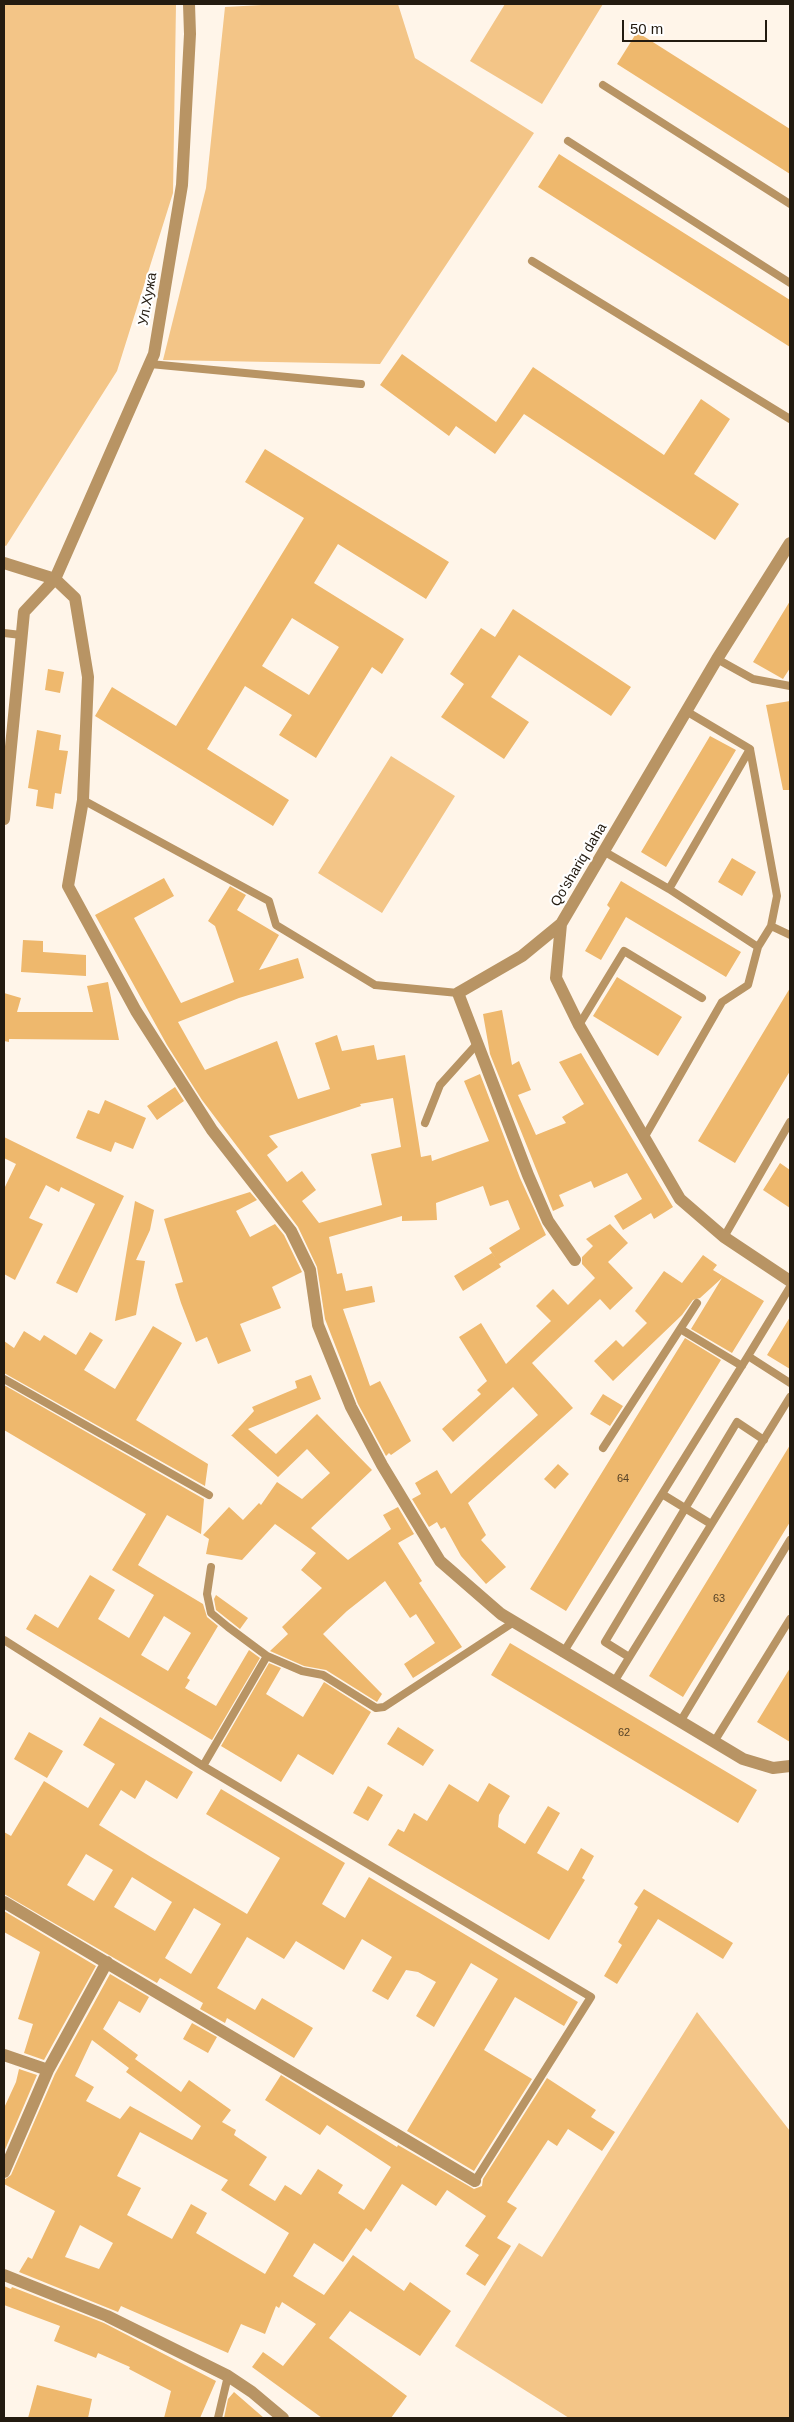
<!DOCTYPE html>
<html>
<head>
<meta charset="utf-8">
<style>
	body { margin:0 }
	#map { position:relative; width:794px; height:2422px; overflow:hidden; background:#fff5e9; font-family:Arial,sans-serif }
	canvas { display:block }
	.frame { position:absolute; inset:0; border:5px solid #231b10; pointer-events:none }
	.scale { position:absolute; left:622px; top:20px; width:145px; height:22px; box-sizing:border-box; border:2px solid #231b10; border-top:0; padding-left:6px; font-size:15px; line-height:18px; white-space:nowrap; color:#231b10; -webkit-text-stroke:4px #fff; paint-order:stroke }
</style>
</head>
<body>
<div id="map">
<canvas width="794" height="2422"></canvas>
<div class="frame"></div>
<div class="scale">50 m</div>
</div>
<script>
const g = document.querySelector('canvas').getContext('2d');
g.lineJoin = 'round';
function fillPath(path, color) { g.fillStyle = color; g.fill(path, 'evenodd'); }
const poly = rows => new Path2D(rows.map(r => 'M' + r).join(''));
function stroke(path, color, width, dash) { g.strokeStyle = color; g.lineWidth = width; g.lineCap = dash ? 'butt' : 'round'; g.setLineDash(dash || []); g.stroke(path); }
function drawText(font, color, halo, rows, align = 'center') {
  g.font = font + ' Arial,sans-serif'; g.lineWidth = 4.5; g.setLineDash([]); g.textBaseline = 'middle'; g.strokeStyle = halo; g.fillStyle = color; for (const [text, x, y, turn = 0] of rows) {
    g.save(); g.translate(x, y); g.rotate((+turn || 0) * Math.PI / 180); g.textAlign = isNaN(turn) ? turn : align; if (halo) g.strokeText(text, 0, 0); g.fillText(text, 0, 0); g.restore();
  }
}
const green = poly([
	[4,4,176,4,173,193,117,371,6,546,4,545],
	[280,4,398,4,415,58,534,133,380,364,163,360,206,188,225,7],
	[505,4,603,4,542,104,470,61],
	[391,756,455,796,382,913,318,873],
	[697,2012,790,2131,790,2418,569,2418,455,2346,519,2243,542,2257]
]);
const building = poly([
	[637,32,790,129,790,174,617,64],
	[559,154,790,300,790,347,538,187],
	[402,354,496,422,533,367,664,455,701,399,730,419,694,474,739,504,715,540,524,414,495,454,456,426,449,436,380,385],
	[265,449,449,562,426,599,338,544,314,583,404,639,382,674,372,667,316,758,279,735,292,715,245,686,207,749,289,800,273,826,95,716,112,687,176,726,304,518,245,482],
	[292,618,339,647,309,695,262,666],
	[790,601,790,668,783,679,753,662],
	[513,609,631,687,611,716,519,655,491,697,529,722,504,759,441,717,464,684,450,674,481,628,495,637],
	[48,669,64,672,60,693,45,690],
	[790,701,790,790,783,790,766,705],
	[37,730,61,735,59,750,68,751,61,794,55,793,53,809,36,806,38,790,28,788],
	[710,736,736,750,666,867,641,852],
	[732,858,756,872,742,896,718,882],
	[164,878,174,896,134,918,181,1003,234,982,215,926,208,921,230,886,246,895,237,910,279,935,259,970,298,958,304,978,239,998,178,1022,205,1070,277,1041,298,1099,330,1089,315,1043,337,1035,342,1051,374,1045,377,1060,405,1055,421,1157,431,1155,432,1161,489,1141,464,1081,480,1074,520,1178,546,1235,499,1264,489,1248,520,1229,508,1200,490,1206,483,1186,436,1203,437,1220,402,1221,402,1216,329,1237,337,1274,342,1273,346,1291,372,1286,375,1302,343,1309,370,1386,380,1381,411,1441,391,1455,389,1453,386,1456,358,1404,325,1319,317,1267,298,1227,202,1100,167,1045,95,915],
	[393,1098,401,1147,371,1154,382,1205,319,1223,302,1201,316,1190,302,1171,287,1182,267,1155,278,1147,269,1136,361,1106,360,1104],
	[621,881,741,952,726,977,626,917,601,960,585,951,610,908,607,905],
	[23,940,43,941,43,952,86,955,86,976,21,972],
	[617,977,682,1017,658,1056,593,1016],
	[108,982,119,1040,9,1039,9,1042,4,1041,4,993,21,998,17,1012,93,1012,87,986],
	[790,988,790,1071,735,1163,698,1141],
	[502,1010,512,1065,519,1061,531,1090,518,1095,536,1135,566,1123,562,1117,584,1104,559,1062,581,1053,673,1207,654,1219,651,1213,623,1230,614,1216,642,1199,627,1173,594,1188,591,1181,559,1195,564,1206,553,1211,490,1054,483,1014],
	[175,1087,184,1101,157,1120,147,1106],
	[105,1100,146,1118,133,1149,115,1142,111,1152,76,1138,88,1110,99,1114],
	[4,1137,124,1196,77,1293,56,1283,95,1204,61,1187,59,1192,46,1185,29,1218,43,1224,15,1280,4,1274,4,1189,16,1164,4,1158],
	[780,1163,790,1170,790,1208,763,1190],
	[250,1192,257,1200,236,1211,250,1237,275,1224,284,1235,302,1272,272,1287,281,1308,240,1324,251,1351,218,1364,207,1337,196,1342,181,1303,175,1284,183,1282,164,1219],
	[135,1201,154,1210,150,1230,136,1260,145,1261,136,1315,115,1321],
	[610,1224,628,1243,608,1262,633,1288,610,1310,600,1299,532,1363,573,1408,468,1503,486,1535,481,1540,506,1567,486,1584,461,1556,445,1527,441,1529,437,1522,429,1527,412,1499,421,1494,415,1483,437,1470,451,1494,538,1415,513,1387,453,1442,442,1429,481,1394,477,1390,487,1381,459,1337,481,1323,506,1364,551,1321,536,1306,553,1289,568,1305,595,1278,582,1264,582,1257,593,1246,586,1239],
	[492,1253,501,1267,463,1291,454,1276],
	[703,1255,717,1265,713,1270,764,1301,732,1353,691,1329,722,1278,700,1298,693,1300,682,1315,613,1381,594,1361,616,1340,623,1347,647,1323,635,1311,664,1271,682,1283],
	[790,1317,790,1369,767,1355],
	[153,1326,182,1343,136,1420,208,1464,205,1486,4,1373,4,1341,14,1348,24,1331,40,1341,44,1335,76,1355,90,1332,103,1340,84,1370,115,1389],
	[685,1338,721,1360,566,1611,530,1589],
	[311,1375,321,1399,248,1429,276,1454,317,1414,372,1470,311,1528,348,1560,391,1529,383,1515,398,1507,414,1534,398,1543,422,1581,419,1583,462,1647,413,1678,404,1664,435,1643,416,1614,410,1618,385,1581,347,1611,323,1634,382,1694,377,1702,326,1670,304,1666,270,1651,288,1634,282,1627,322,1588,301,1570,316,1553,275,1524,242,1560,206,1554,209,1539,203,1535,229,1507,243,1520,259,1503,261,1505,277,1482,302,1499,330,1473,307,1449,278,1477,232,1436,231,1436,254,1411,252,1407,297,1388,295,1381],
	[4,1385,204,1499,201,1534,167,1515,138,1565,203,1604,207,1617,218,1626,187,1678,190,1680,185,1688,216,1706,249,1650,260,1658,212,1740,26,1629,35,1614,58,1628,90,1575,115,1590,98,1619,129,1638,154,1595,112,1570,146,1514,4,1430],
	[164,1616,191,1633,168,1671,141,1655],
	[603,1394,623,1406,610,1426,590,1414],
	[790,1445,790,1522,683,1697,649,1676],
	[558,1464,569,1474,555,1489,544,1479],
	[216,1595,248,1618,240,1629,216,1610,214,1599],
	[510,1643,757,1790,738,1823,491,1675],
	[269,1663,281,1668,266,1694,303,1717,324,1682,371,1712,333,1775,298,1754,281,1782,221,1746],
	[790,1668,790,1742,757,1722],
	[100,1717,193,1772,177,1799,146,1780,135,1799,121,1790,99,1825,151,1857,247,1914,280,1858,206,1814,221,1789,345,1863,322,1904,345,1918,369,1877,578,2002,564,2026,515,1997,484,2050,532,2079,474,2171,407,2131,498,1979,471,1963,434,2027,416,2016,436,1982,418,1972,406,1970,388,2000,372,1991,392,1957,362,1939,344,1970,296,1941,284,1959,247,1937,217,1988,255,2010,262,1998,313,2028,294,2058,227,2018,225,2023,200,2009,203,2003,160,1978,157,1983,4,1894,4,1832,11,1836,44,1781,88,1808,115,1764,83,1745],
	[86,1854,113,1870,94,1901,67,1885],
	[132,1877,172,1902,155,1931,114,1907],
	[194,1908,221,1924,191,1974,165,1958],
	[398,1727,434,1750,423,1766,387,1744],
	[29,1732,63,1751,47,1778,14,1759],
	[489,1783,510,1796,499,1815,498,1827,525,1844,548,1806,560,1813,537,1853,568,1871,581,1848,594,1856,582,1878,585,1880,549,1940,388,1845,398,1829,404,1832,414,1813,427,1821,449,1784,478,1802],
	[368,1786,383,1795,368,1821,353,1813],
	[644,1889,733,1943,723,1959,658,1919,617,1984,604,1976,622,1945,618,1942,638,1907,634,1904],
	[4,1911,96,1966,44,2060,24,2053,33,2024,18,2019,40,1952,4,1932],
	[110,1974,149,1997,140,2013,119,2001,103,2029,138,2055,129,2067,135,2059,181,2092,189,2080,231,2110,222,2122,236,2130,234,2135,267,2157,249,2185,275,2201,285,2185,301,2195,318,2169,343,2185,338,2193,364,2210,391,2167,327,2125,320,2135,265,2100,281,2075,397,2147,398,2145,474,2189,482,2186,483,2179,547,2078,596,2110,591,2117,615,2132,602,2151,568,2129,557,2146,548,2140,507,2202,517,2208,497,2238,511,2246,485,2286,466,2274,479,2255,465,2246,486,2216,447,2190,436,2206,402,2184,371,2232,366,2228,343,2262,314,2243,293,2276,324,2295,353,2255,404,2291,410,2282,451,2311,420,2356,350,2311,329,2338,407,2396,391,2418,322,2418,252,2367,263,2352,283,2366,316,2324,282,2302,279,2308,276,2306,265,2334,241,2324,228,2353,121,2306,118,2312,19,2272,28,2257,32,2259,55,2211,4,2184,4,2180,11,2175,55,2074],
	[92,2040,129,2068,126,2072,201,2126,192,2140,130,2106,120,2119,86,2101,94,2087,75,2076],
	[140,2132,228,2180,221,2190,289,2233,265,2274,196,2233,207,2213,191,2204,172,2239,127,2215,141,2188,117,2176],
	[80,2225,113,2243,99,2269,65,2257],
	[192,2023,217,2037,208,2053,183,2039],
	[19,2069,37,2075,4,2152,4,2108,16,2082],
	[4,2286,11,2289,12,2287,104,2323,216,2381,200,2418,164,2418,171,2391,129,2369,130,2367,98,2353,96,2358,54,2341,60,2326,4,2305],
	[37,2385,92,2399,88,2418,28,2418],
	[234,2392,264,2418,224,2418,228,2399]
]);
const service = poly([
	[603,85,790,204],
	[568,141,790,283],
	[532,261,790,419],
	[150,364,361,384],
	[4,633,21,635],
	[717,659,753,679,790,686],
	[686,711,750,749,777,896,771,926,790,935],
	[83,800,269,901,276,925,375,985,458,993],
	[605,852,669,889,750,749],
	[669,889,758,947,771,926],
	[579,1025,624,951,702,998],
	[425,1123,440,1085,477,1044],
	[644,1138,722,1002,748,985,758,947],
	[724,1237,790,1122],
	[790,1287,748,1356,790,1383],
	[682,1330,742,1366],
	[4,1379,209,1495],
	[603,1448,697,1303],
	[662,1494,711,1524],
	[211,1567,207,1594,211,1613,228,1627,267,1656,302,1671,323,1675,376,1708,384,1707,514,1622],
	[4,1640,203,1766,591,1997,475,2181],
	[563,1653,748,1356],
	[629,1657,605,1642,737,1422,764,1440],
	[614,1682,790,1397],
	[680,1722,790,1540],
	[714,1742,790,1619],
	[203,1766,267,1656],
	[218,2418,228,2376]
]);
const minor = poly([
	[790,543,717,659,561,924,556,978,579,1025,680,1199,724,1237,790,1281],
	[4,563,55,579,75,598,88,677,83,800,68,886,136,1011,212,1130,291,1231,310,1270,318,1325,351,1407,382,1465,440,1561,501,1614,743,1759,773,1768,790,1766],
	[4,819,24,612,55,579,154,354,182,185,190,34,189,4],
	[561,924,522,956,458,993,528,1175,548,1221,575,1260],
	[4,1902,475,2181],
	[4,2055,48,2070],
	[4,2172,48,2070,107,1962],
	[4,2275,107,2316,228,2376,252,2392,283,2418]
]);
const numberNames = [
	["64",623,1479],
	["63",719,1599],
	["62",624,1733]
];
const streetNames = [
	["Ул.Хужа",148,299,-80],
	["Qo'shariq daha",579,865,-59]
];
fillPath(green, '#f3c587');
fillPath(building, '#eeb86d');
stroke(service, '#b89464', 8);
stroke(minor, '#b89464', 12);
drawText('11px', '#564227', null, numberNames);
drawText('14px', '#231b10', '#fff', streetNames);
</script>
</body>
</html>
